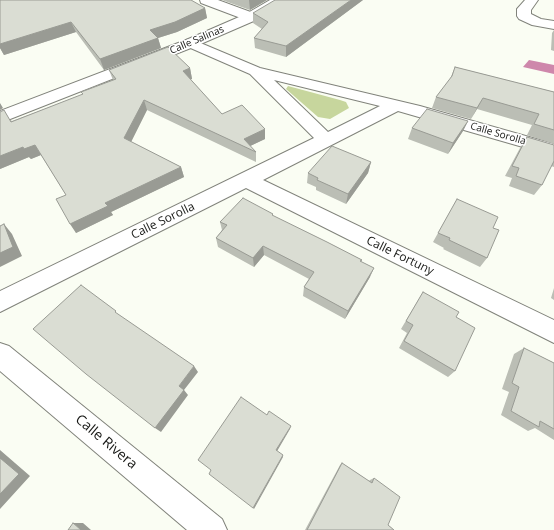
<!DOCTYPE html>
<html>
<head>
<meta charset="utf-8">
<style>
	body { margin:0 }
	canvas { display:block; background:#fafdf3 }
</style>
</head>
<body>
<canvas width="554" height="530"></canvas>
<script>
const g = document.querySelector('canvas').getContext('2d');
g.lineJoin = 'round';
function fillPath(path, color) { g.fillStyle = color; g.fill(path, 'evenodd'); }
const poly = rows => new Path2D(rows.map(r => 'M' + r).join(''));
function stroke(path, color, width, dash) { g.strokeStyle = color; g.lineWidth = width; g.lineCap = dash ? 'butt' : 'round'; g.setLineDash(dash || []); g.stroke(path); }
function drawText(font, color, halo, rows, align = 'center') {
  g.font = font + ' "Open Sans",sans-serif'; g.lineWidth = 3; g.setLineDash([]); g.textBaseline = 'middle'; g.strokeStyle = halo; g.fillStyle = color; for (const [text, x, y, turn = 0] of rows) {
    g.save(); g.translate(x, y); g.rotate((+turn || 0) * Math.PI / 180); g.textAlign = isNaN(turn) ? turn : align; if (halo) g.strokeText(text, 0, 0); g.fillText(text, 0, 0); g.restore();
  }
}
const green = poly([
	[288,86,340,100,346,102,349,108,330,119,318,117,286,89]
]);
const water = poly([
	[529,60,554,65,554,74,523,67]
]);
const minor = poly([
	[200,0,218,0,256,14,258,17,256,20,251,21,246,20,201,3,200,0],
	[525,0,538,0,531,10,531,14,541,19,554,21,554,29,532,25,519,19,517,16,517,9,525,0],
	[191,39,260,68,420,106,554,144,554,156,398,111,263,180,554,320,554,343,246,188,0,312,0,291,314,138,250,74,186,46,184,43,186,40,191,39],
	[274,80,380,106,328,132,274,80],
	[0,343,9,346,222,519,227,530,187,530,0,371,0,343]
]);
const tertiary = poly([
	[270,0,285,0,284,3,256,20,196,46,0,123,0,111,186,40,246,14,270,0]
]);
const wall = poly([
	[0,0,205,8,207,18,177,32,158,38,161,48,104,70,76,32,4,55,0,48],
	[222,0,267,0,250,10],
	[363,0,286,57,255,48,254,38,262,29,253,23,253,13],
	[554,30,554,51,551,50,552,33],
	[455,67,554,92,554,144,527,135,532,125,477,109,471,119,432,108,436,97,450,79],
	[190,68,192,79,190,79,222,114,265,129,265,139,250,146,256,152,256,162,147,110,131,142,181,167,184,177,111,212,113,215,76,233,66,195,41,155,31,159,29,157,0,169,0,112,12,121,83,95,81,92,113,80,109,70],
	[468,121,463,131,448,154,408,139,412,128],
	[527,137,554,145,554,167,551,166,542,185,534,195,509,186,512,178,505,176,520,148],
	[371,162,368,173,346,204,316,190,316,187,307,183,308,173],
	[457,199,493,228,487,258,480,267,443,249,444,248,433,242],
	[273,216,362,260,361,262,370,277,345,319,303,296,304,287,309,279,264,255,254,267,218,247,216,238,222,230,220,222],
	[554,288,554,300,551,298],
	[423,292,456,317,455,371,448,377,399,348,407,333,401,329],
	[524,348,554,363,554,440,535,428,528,431,501,415,509,392,502,389,514,354],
	[342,463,369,481,370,480,374,478,388,525,394,530,305,530,340,465]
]);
const shadedWall = poly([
	[249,0,267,0,250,10],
	[351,0,363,0,286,57,286,46],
	[205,8,207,18,177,32,158,38,161,48,104,70,100,59,150,30],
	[71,22,76,32,4,55,0,48,0,44],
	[190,68,192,79,185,81,183,71],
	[483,98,477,109,471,119,477,108],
	[144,100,147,110,128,148,124,138],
	[0,103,3,108,0,110],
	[468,121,463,131,448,154,453,143],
	[265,129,265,139,246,148,244,139],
	[35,145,41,155,31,159,29,157,0,169,0,156,23,147],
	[371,162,368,173,346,204,348,194],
	[181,167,184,177,111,212,113,215,76,233,70,224,105,203],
	[4,224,12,234,22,256,0,267,0,253],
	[263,246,264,255,254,267,253,258],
	[374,268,370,277,345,319,348,311],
	[194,366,198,372,184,390,188,395,161,432,155,428,179,386],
	[291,426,290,429,276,453,276,450],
	[0,450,30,476,0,509],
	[283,455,283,457,254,509,253,508],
	[73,523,83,523,91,530,81,530]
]);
const building = poly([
	[0,0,191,0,205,8,175,22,150,30,158,38,100,59,71,22,0,44,0,0],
	[275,0,351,0,286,46,254,38,268,22,253,13,275,0],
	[168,47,190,68,183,71,222,114,242,105,265,129,244,139,256,152,144,100,124,138,181,167,105,203,108,206,70,224,56,199,66,195,35,145,24,149,23,147,0,156,0,112,4,110,11,122,83,94,81,92,116,79,109,70,168,47],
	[455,67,554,92,554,130,534,124,539,114,483,98,477,108,436,97,452,76,455,67],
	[427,109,468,121,453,143,412,128,427,109],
	[527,137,554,145,554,161,542,185,516,176,519,168,512,166,527,137],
	[332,146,371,162,348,194,317,180,318,178,308,173,332,146],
	[243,198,273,214,272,215,327,242,362,260,360,261,374,268,348,311,304,287,314,272,263,246,253,258,216,238,227,225,220,222,243,198],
	[457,199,498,217,493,228,499,230,487,258,449,240,450,238,438,233,457,199],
	[4,224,13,247,0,253,0,226,4,224],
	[81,285,116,311,115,312,194,366,179,386,184,390,155,428,86,374,33,329,81,285],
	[423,292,459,312,456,317,475,328,455,371,404,341,413,325,406,321,423,292],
	[524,348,554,363,554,429,540,421,539,427,511,411,519,387,512,383,524,348],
	[241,397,267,415,269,411,291,426,276,450,283,455,253,508,209,474,211,470,198,460,241,397],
	[0,458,19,474,0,494,0,458],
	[342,463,372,483,374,478,400,497,388,525,394,530,307,530,342,463],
	[73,523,81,530,68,530,73,523]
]);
const farStreetnames = [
	["Calle Salinas",197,40,-23],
	["Calle Sorolla",498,134,16]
];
const streetNames = [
	["Calle Sorolla",163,221,-26],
	["Calle Fortuny",400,256,26]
];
const nearStreetnames = [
	["Calle Rivera",106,442,40]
];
fillPath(green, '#c7d69d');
fillPath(water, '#ce87ab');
stroke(minor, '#81837b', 2);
stroke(tertiary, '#81837b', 2);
fillPath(minor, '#fff');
fillPath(tertiary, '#fff');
fillPath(wall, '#bbbeb5');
fillPath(shadedWall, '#999b94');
fillPath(building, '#daddd3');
stroke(building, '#999b94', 1);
drawText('10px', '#161714', '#fff', farStreetnames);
drawText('12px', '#161714', '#fff', streetNames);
drawText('14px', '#161714', '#fff', nearStreetnames);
</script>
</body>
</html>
